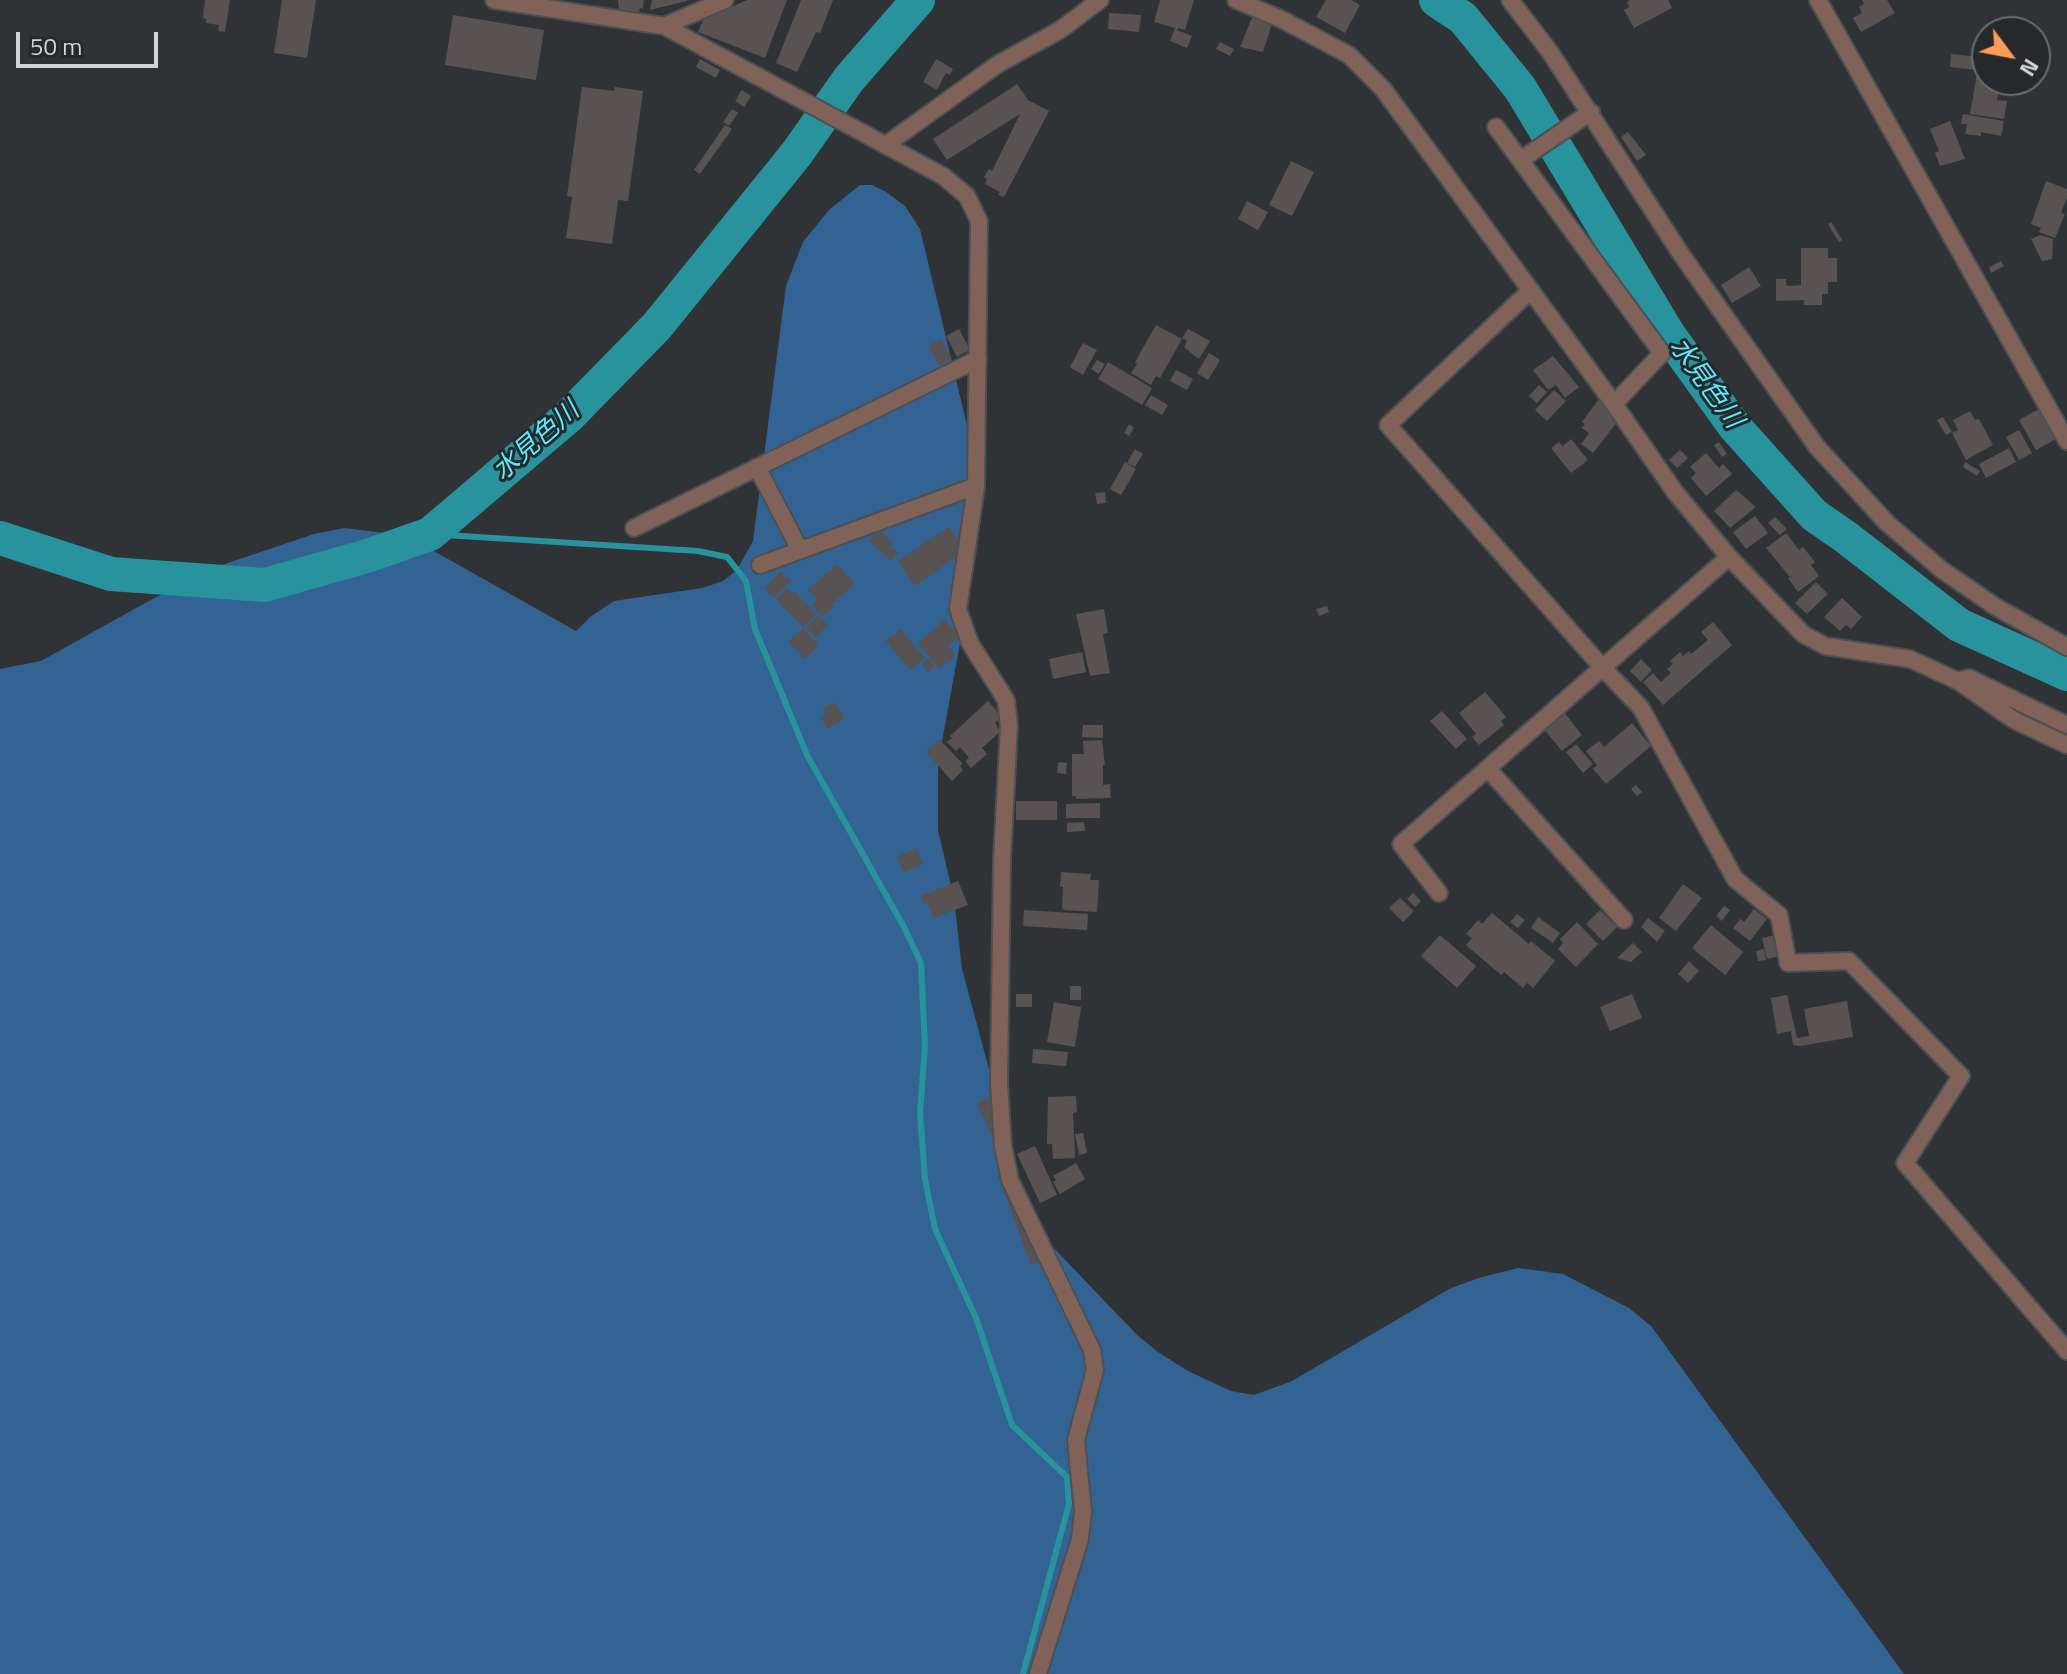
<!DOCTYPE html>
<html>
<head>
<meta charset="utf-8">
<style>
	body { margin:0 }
	#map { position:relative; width:2067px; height:1674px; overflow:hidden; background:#303336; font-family:"Titillium Web",sans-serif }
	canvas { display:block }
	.north { position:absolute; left:1971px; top:16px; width:80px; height:80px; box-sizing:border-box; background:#26292c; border:2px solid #6a6d70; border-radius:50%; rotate:122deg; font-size:22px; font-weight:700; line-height:32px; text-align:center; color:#d1d3d5 }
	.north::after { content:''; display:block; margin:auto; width:28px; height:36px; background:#fe9c58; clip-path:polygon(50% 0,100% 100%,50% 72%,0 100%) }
	.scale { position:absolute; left:16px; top:32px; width:142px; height:36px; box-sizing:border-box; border:4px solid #d1d3d5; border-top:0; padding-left:10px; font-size:24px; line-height:28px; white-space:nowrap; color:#d1d3d5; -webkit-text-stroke:6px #26292c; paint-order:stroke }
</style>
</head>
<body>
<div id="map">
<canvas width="2067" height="1674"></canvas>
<div class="north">N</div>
<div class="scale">50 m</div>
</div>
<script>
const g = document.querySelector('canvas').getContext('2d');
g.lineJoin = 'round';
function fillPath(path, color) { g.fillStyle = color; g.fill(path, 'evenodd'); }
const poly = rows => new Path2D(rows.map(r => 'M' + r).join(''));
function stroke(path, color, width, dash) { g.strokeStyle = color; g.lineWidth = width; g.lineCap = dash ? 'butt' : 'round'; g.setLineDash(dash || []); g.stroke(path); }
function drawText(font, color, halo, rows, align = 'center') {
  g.font = font + ' "Titillium Web","Noto Sans JP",sans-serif'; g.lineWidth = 6; g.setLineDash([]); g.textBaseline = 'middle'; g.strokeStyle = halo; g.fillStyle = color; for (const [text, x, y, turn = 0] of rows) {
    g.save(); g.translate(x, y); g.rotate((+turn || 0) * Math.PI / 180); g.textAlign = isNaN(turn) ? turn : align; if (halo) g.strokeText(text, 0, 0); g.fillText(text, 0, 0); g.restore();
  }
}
const forest = poly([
	[860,185,872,185,886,192,905,206,920,229,981,484,977,549,938,764,938,830,954,899,962,969,1025,1203,1049,1243,1137,1335,1158,1352,1188,1371,1231,1391,1254,1395,1292,1381,1451,1288,1479,1278,1518,1268,1563,1274,1629,1308,1651,1326,1904,1674,0,1674,0,669,41,661,156,597,225,564,314,534,345,528,407,536,576,631,590,617,614,601,702,588,723,581,737,570,753,541,786,286,803,242,829,210]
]);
const stream = poly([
	[430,534,698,551,727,557,746,581,755,629,807,755,904,927,921,963,925,1046,920,1113,925,1179,935,1229,976,1318,1012,1425,1067,1477,1069,1504,1023,1674]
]);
const river = poly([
	[1436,0,1463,18,1520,88,1669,335,1735,427,1814,515,1847,538,1959,625,2067,674],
	[0,538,111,574,265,585,367,556,430,534,569,416,657,326,797,153,849,79,918,0]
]);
const building = poly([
	[205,0,230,0,225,32,218,31,219,25,206,23,206,19,203,18],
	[282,0,316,0,307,58,274,53],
	[618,0,644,0,643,9,640,8,639,13,619,10],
	[652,0,687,0,687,1,650,10],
	[747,0,787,0,765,58,698,32,703,20],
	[801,0,833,0,820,33,816,32,797,72,776,63],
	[1160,0,1194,0,1185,30,1178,28,1177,30,1192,36,1187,48,1170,41,1175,28,1154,22],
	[1326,0,1351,0,1360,5,1345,33,1316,17],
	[1630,0,1668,0,1672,8,1634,28,1624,10,1629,7,1627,2],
	[1862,0,1887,0,1895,13,1861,32,1853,18,1862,13,1859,7,1864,4],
	[1109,13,1141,15,1139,32,1108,29],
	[453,15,544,30,536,80,445,65],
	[1253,15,1273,21,1263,52,1240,47],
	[1220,42,1234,49,1230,56,1216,49],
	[1951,54,1987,58,1987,71,1950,67],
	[700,59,720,70,716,78,696,67],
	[936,59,953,69,950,75,946,73,937,90,923,82],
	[1977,74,1987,75,1987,80,2001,80,1997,100,2007,101,2004,119,1970,114],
	[1017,84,1028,100,1049,111,1004,197,998,195,1000,192,985,184,987,179,984,177,989,169,992,171,1020,114,947,160,933,139],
	[582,87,614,91,615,87,643,91,628,201,618,200,612,244,566,238,572,197,567,196],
	[742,90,751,96,744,107,735,101],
	[732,109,738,113,729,126,723,122],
	[1963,114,2004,121,2001,136,1981,132,1981,136,1965,134,1967,124,1961,124],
	[1950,121,1965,159,1940,166,1935,153,1939,151,1930,129],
	[725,125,732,129,700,174,694,170],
	[1628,132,1646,155,1637,161,1621,137],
	[1291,161,1314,172,1292,216,1269,205],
	[2046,181,2067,189,2067,198,2061,213,2065,214,2055,238,2039,232,2041,228,2031,224],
	[1247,201,1268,212,1258,230,1238,219],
	[1831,222,1842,240,1839,242,1828,224],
	[2040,235,2053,239,2052,259,2042,261,2031,239],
	[1801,248,1828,248,1828,258,1837,258,1837,282,1828,282,1828,294,1822,294,1822,305,1804,305,1804,300,1776,301,1776,279,1786,279,1786,286,1801,285],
	[2001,261,2004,266,1991,273,1989,267],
	[1749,267,1761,286,1732,303,1721,285],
	[1156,325,1182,339,1160,378,1156,376,1151,385,1131,373,1137,364,1135,362],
	[959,329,970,350,957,357,946,336],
	[1188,329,1210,341,1199,359,1184,347,1187,341,1182,338],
	[941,339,952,359,939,366,928,346],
	[1083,343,1097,350,1083,375,1070,367],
	[1209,353,1220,360,1208,380,1197,373],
	[1553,356,1579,387,1565,398,1556,385,1548,390,1533,370],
	[1097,360,1105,364,1099,374,1091,369],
	[1108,362,1152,388,1142,405,1098,379],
	[1176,370,1193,379,1187,390,1170,381],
	[1539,385,1547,392,1537,403,1529,396],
	[1554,390,1566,401,1547,421,1535,410],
	[1151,395,1168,405,1162,415,1145,405],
	[1599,399,1621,417,1593,453,1581,444,1589,433,1582,428,1585,424,1582,422],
	[2039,409,2056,439,2036,450,2019,420],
	[1970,411,1975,420,1979,419,1993,445,1966,460,1952,433,1958,430,1953,420],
	[1943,417,1952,432,1946,435,1937,420],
	[1129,424,1134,428,1129,436,1124,433],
	[2019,430,2032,453,2019,460,2006,437],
	[1571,439,1588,460,1571,473,1551,448,1559,442,1563,446],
	[1719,442,1727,454,1722,457,1714,445],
	[2009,448,2016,462,1986,478,1979,464],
	[1135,449,1143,454,1135,467,1127,463],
	[1680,450,1688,458,1677,468,1669,460],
	[1706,453,1719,468,1723,464,1732,474,1706,496,1691,478,1696,473,1690,467],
	[1125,462,1136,469,1121,495,1110,489],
	[1965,462,1980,471,1977,476,1963,467],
	[1736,490,1756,507,1730,528,1714,511],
	[1105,492,1106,503,1097,504,1095,493],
	[1755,516,1768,533,1746,549,1733,532],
	[1775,517,1787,529,1780,535,1768,523],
	[949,527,965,550,915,586,898,561],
	[879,530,894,544,891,547,898,553,891,561,869,541],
	[1786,533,1799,550,1803,547,1815,562,1811,565,1819,576,1798,592,1788,578,1790,577,1766,548],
	[837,564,855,583,831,605,834,607,823,617,812,605,817,600,808,590],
	[781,571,791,581,774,598,764,589],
	[1816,582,1828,594,1807,614,1795,603],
	[787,588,793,594,795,592,816,614,803,627,776,599],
	[1842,598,1862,617,1851,629,1846,625,1840,631,1824,617],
	[1327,606,1329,612,1319,616,1316,609],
	[1104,609,1108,633,1103,634,1110,673,1090,676,1076,614],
	[818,615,828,625,816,637,806,627],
	[945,620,959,636,948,646,956,655,939,669,918,643],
	[1713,622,1732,645,1663,705,1643,682,1653,673,1661,682,1671,673,1667,669,1673,664,1670,661,1680,652,1683,656,1689,651,1691,654,1708,640,1701,632],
	[803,628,819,645,805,659,789,642],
	[900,629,925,658,910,670,886,641],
	[1082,652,1086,672,1053,679,1049,659],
	[928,658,935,666,928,672,922,664],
	[1641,659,1652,670,1641,682,1630,671],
	[1485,692,1506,717,1501,721,1504,725,1479,745,1472,737,1476,734,1459,713],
	[988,701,1002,717,995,723,1000,732,982,748,987,754,971,768,965,761,969,758,960,747,956,751,947,742,952,738,950,736],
	[834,702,845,718,828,729,821,719,826,715,822,709],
	[1442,711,1467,739,1456,749,1430,721],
	[1563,711,1582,735,1562,751,1543,728],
	[1632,723,1651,746,1606,784,1593,769,1597,765,1586,751,1599,741,1604,747],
	[1083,725,1103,725,1103,738,1082,737],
	[939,739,963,764,960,766,963,770,952,781,926,752],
	[1102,740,1105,765,1103,765,1103,785,1110,784,1111,798,1076,799,1076,796,1072,796,1072,754,1084,754,1083,741],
	[1576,744,1593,764,1583,773,1566,752],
	[1058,762,1067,763,1066,774,1057,773],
	[1636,785,1642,792,1637,796,1631,789],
	[1016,801,1057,801,1057,820,1016,820],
	[1100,803,1100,818,1066,818,1066,804],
	[1084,822,1085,831,1067,832,1067,823],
	[916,848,923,864,904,872,897,857],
	[1061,872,1091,874,1090,880,1099,880,1097,912,1064,910,1062,907,1063,887,1060,887],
	[958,881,968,905,934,918,927,902,924,904,921,896],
	[1683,884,1702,898,1676,931,1659,918],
	[1413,893,1421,901,1415,907,1407,899],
	[1400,898,1414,911,1403,922,1389,908],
	[1724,906,1730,910,1722,921,1716,916],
	[1754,909,1767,919,1750,941,1733,928,1740,919,1744,922],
	[1024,910,1088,914,1087,930,1023,926],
	[1600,910,1617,927,1603,941,1586,924],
	[1492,913,1529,944,1531,941,1555,961,1533,988,1527,983,1523,988,1504,972,1501,975,1466,945,1472,938,1466,934,1478,920,1482,924],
	[1517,914,1525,920,1518,928,1510,922],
	[1538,917,1560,933,1553,943,1531,928],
	[1648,918,1665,931,1657,942,1641,927],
	[1577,922,1598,944,1576,967,1558,949,1563,943,1560,939],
	[1711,925,1743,952,1725,975,1692,948],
	[1780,934,1784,955,1767,959,1762,938],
	[1440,935,1476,966,1457,988,1421,956],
	[1633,943,1642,952,1631,962,1617,958],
	[1764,949,1766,960,1758,961,1756,951],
	[1689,961,1699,971,1688,983,1678,974],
	[1070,986,1081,986,1081,1000,1070,1000],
	[1016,994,1032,994,1032,1007,1016,1007],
	[1632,994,1642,1018,1610,1031,1600,1007],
	[1787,995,1797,1038,1809,1036,1804,1009,1847,1001,1853,1037,1800,1046,1793,1045,1791,1031,1777,1034,1771,998],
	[1054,1002,1081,1007,1075,1047,1047,1042],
	[1033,1049,1068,1052,1066,1066,1032,1063],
	[995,1095,997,1131,991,1134,977,1103],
	[1076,1096,1077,1112,1073,1113,1075,1158,1053,1159,1052,1144,1047,1144,1048,1097],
	[1083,1133,1087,1153,1079,1155,1075,1134],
	[1035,1146,1057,1195,1040,1203,1017,1154],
	[1076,1163,1085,1179,1060,1194,1053,1182,1056,1180,1053,1176],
	[1006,1173,1042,1261,1031,1265,998,1176]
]);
const street = poly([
	[494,0,664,26,943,176,967,196,979,221,976,486,958,609,970,643,1006,700,1009,725,1002,860,999,1083,1003,1146,1010,1180,1092,1350,1095,1370,1076,1440,1083,1511,1080,1539,1038,1674],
	[1236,0,1281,19,1349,55,1383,89,1614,404,1675,492,1729,557,1803,634,1825,646,1910,659,1958,681,1969,678,2067,725],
	[1510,0,1550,52,1681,254,1817,447,1887,523,1942,570,1996,607,2067,647],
	[1818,0,2067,441],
	[664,26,725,0],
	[1496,127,1662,353,1614,404],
	[887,144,998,64,1060,30,1100,0],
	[1522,159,1591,112],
	[1531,290,1388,425,1602,667,1641,708,1735,879,1779,915,1788,963,1849,961,1961,1076,1905,1163,2067,1351],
	[757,467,800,550],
	[634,528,978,359],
	[760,565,976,486],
	[1958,681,2014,720,2067,745],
	[1488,769,1624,920],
	[1439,893,1401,844,1729,557]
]);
const waterNames = [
	["水見色川",1705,384,54],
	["水見色川",537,442,-41]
];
fillPath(forest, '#336393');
stroke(stream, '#28929d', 6);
stroke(river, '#28929d', 34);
fillPath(building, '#585352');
stroke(street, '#4d5053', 20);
stroke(street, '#806259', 16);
drawText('italic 26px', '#5cebfc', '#26292c', waterNames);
</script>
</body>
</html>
